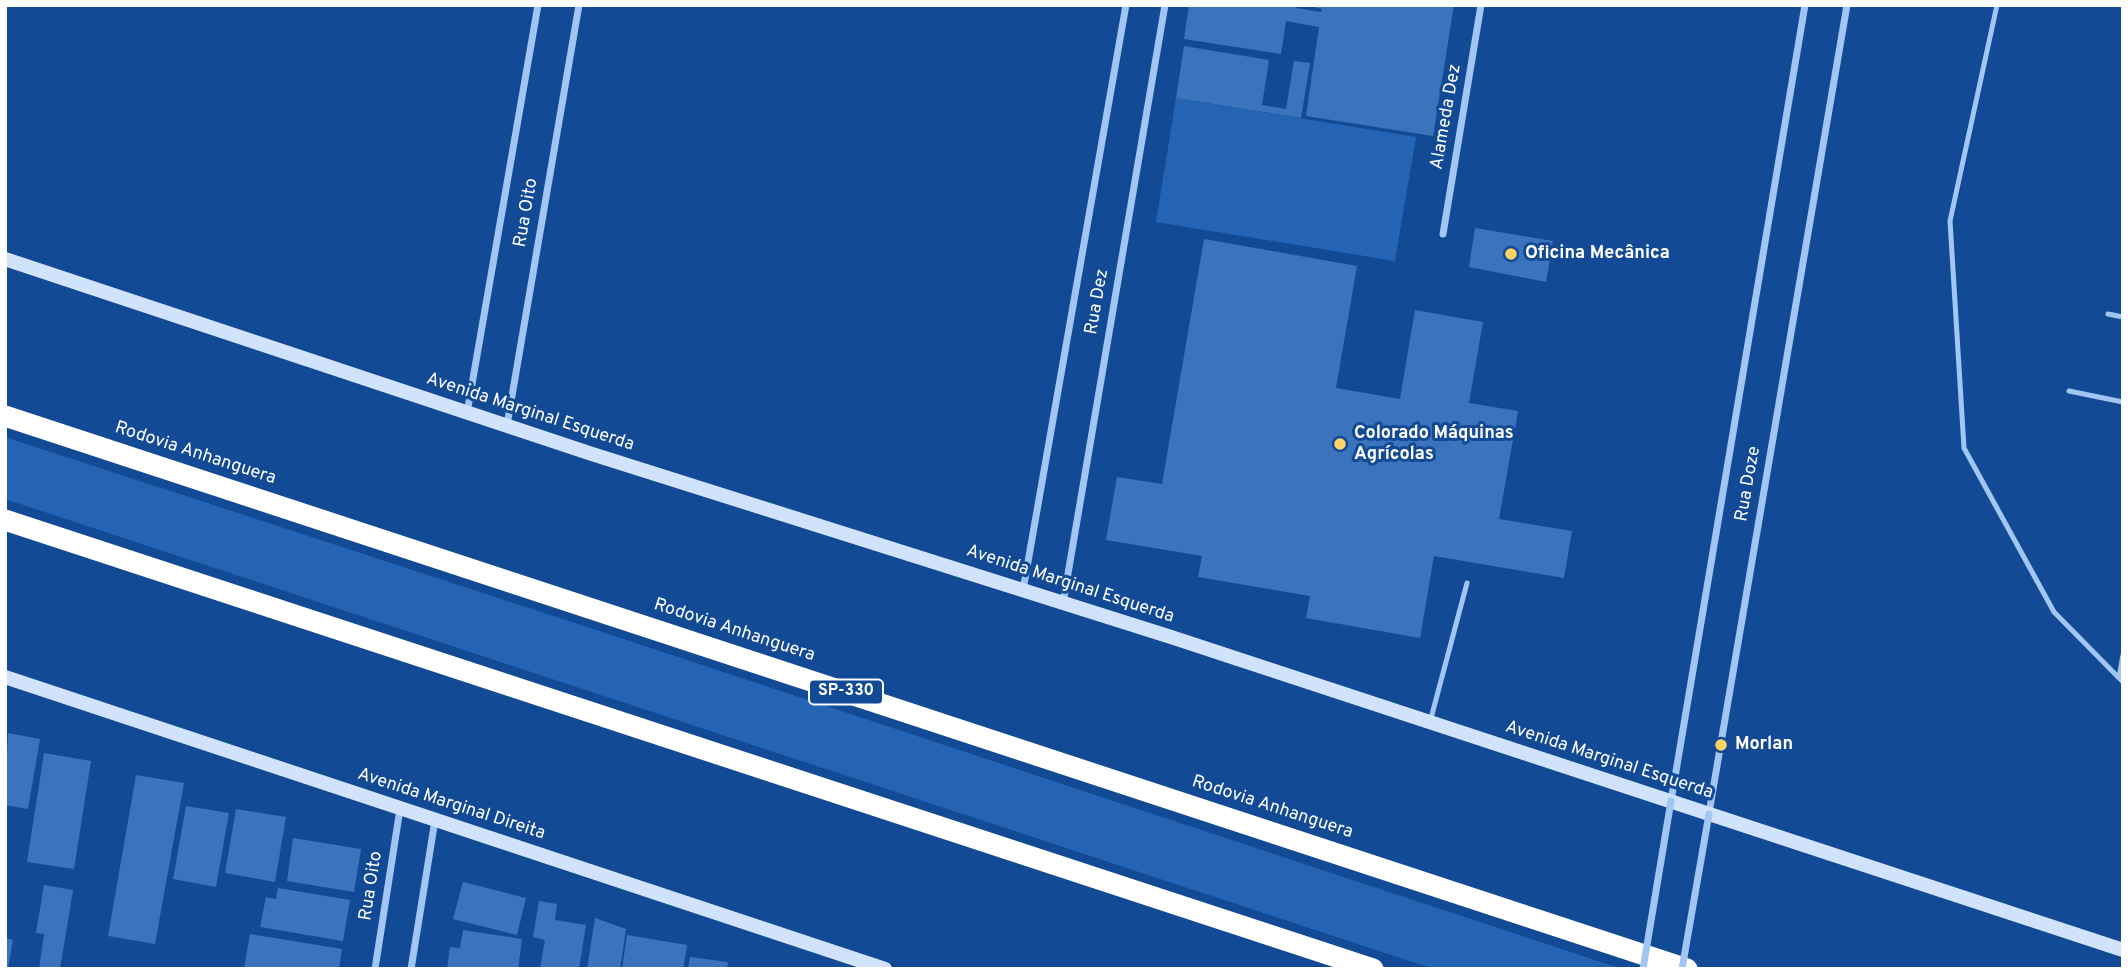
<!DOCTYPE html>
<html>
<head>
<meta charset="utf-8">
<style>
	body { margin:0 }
	#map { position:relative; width:2128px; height:974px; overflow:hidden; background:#134a95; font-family:Overpass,sans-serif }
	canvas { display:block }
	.frame { position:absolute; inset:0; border:7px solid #fff; pointer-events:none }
</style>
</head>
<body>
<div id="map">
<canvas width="2128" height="974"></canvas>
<div class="frame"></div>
</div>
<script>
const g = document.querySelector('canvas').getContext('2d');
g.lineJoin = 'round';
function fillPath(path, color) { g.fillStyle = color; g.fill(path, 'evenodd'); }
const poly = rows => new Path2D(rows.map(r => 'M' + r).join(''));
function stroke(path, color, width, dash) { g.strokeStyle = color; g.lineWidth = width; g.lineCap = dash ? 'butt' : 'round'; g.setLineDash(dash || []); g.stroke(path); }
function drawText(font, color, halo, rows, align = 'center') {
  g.font = font + ' Overpass,sans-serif'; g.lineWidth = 6; g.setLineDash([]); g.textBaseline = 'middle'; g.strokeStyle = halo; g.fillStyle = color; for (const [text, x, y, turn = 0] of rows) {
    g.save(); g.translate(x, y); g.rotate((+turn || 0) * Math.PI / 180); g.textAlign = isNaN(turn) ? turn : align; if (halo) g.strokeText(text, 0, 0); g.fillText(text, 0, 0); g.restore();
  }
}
const green = poly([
	[1176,98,1416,137,1395,261,1156,222],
	[5,437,584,626,1622,969,1434,969,5,499]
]);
const building = poly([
	[1189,5,1297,5,1296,8,1321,12,1322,9,1307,5,1454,5,1433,136,1306,116,1319,27,1286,21,1281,54,1184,39],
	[1184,46,1269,60,1262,105,1286,109,1294,61,1310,63,1301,118,1176,98],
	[1475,228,1553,241,1546,282,1469,267],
	[1204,239,1357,266,1336,388,1400,399,1415,310,1483,322,1469,403,1518,411,1499,519,1572,531,1564,578,1434,556,1420,638,1306,618,1310,596,1198,577,1202,556,1106,540,1117,477,1162,484],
	[8,733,40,739,28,809,5,805],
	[44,753,91,761,74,869,27,862],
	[136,775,184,783,155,944,108,936],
	[186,806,229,813,216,887,173,879],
	[236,809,286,817,275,882,225,873],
	[293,838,361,849,354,892,287,881],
	[463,882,526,898,517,935,453,919],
	[44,885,73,890,60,969,39,969,44,934,36,933],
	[278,888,350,900,343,941,260,927,266,897,276,899],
	[539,901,557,904,555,920,586,925,579,969,540,969,545,940,533,937],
	[595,918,626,929,620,969,587,969],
	[463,930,522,939,518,969,447,969,450,947,460,948],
	[250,934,342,949,339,969,244,969],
	[627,935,687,945,683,969,622,969],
	[5,938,13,940,8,969,5,969],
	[690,957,728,962,727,969,688,969]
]);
const service = poly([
	[1997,5,1950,221,1964,448,2054,612,2123,682],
	[2108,314,2123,317],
	[2069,391,2123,402],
	[2119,678,2123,655],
	[1430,722,1467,583]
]);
const minor = poly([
	[1443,234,1481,5],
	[467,413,538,5],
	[507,425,579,5],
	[1023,590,1126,5],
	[1063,603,1165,5],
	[1671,801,1805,5],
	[1709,813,1847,5],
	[375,969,400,809],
	[411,969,435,820]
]);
const secondary = poly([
	[5,259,592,454,1171,637,2123,950],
	[5,677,885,969]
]);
const motorway = poly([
	[5,416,1687,969],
	[5,520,1373,969]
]);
const minorBridge = poly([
	[1643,969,1671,801],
	[1682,969,1709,814]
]);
const markers = [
	[1511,254,7,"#ffd464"],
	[1340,444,7,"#ffd464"],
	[1721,745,7,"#ffd464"]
];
const shields = [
	[846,692,74]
];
const shieldNames = [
	["SP-330",846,692]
];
const streetNames = [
	["Alameda Dez",1447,117,-80],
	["Rua Oito",527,213,-80],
	["Rua Dez",1098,302,-80],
	["Avenida Marginal Esquerda",530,413,18],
	["Rodovia Anhanguera",195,454,18],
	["Rua Doze",1749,484,-80],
	["Avenida Marginal Esquerda",1070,585,18],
	["Rodovia Anhanguera",734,631,18],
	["Avenida Marginal Esquerda",1609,761,18],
	["Avenida Marginal Direita",451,805,18],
	["Rodovia Anhanguera",1272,808,18],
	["Rua Oito",372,886,-81]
];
const poiNames = [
	["Oficina Mecânica",1525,254],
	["Colorado Máquinas",1354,434],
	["Agrícolas",1354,455],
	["Morlan",1735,745]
];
fillPath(green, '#2564b4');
fillPath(building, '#3b74bd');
stroke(service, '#a2c6f3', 5);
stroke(minor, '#a2c6f3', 7);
stroke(secondary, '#d1e3fc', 14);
stroke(motorway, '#fff', 21);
stroke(minorBridge, '#a2c6f3', 7);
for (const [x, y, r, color] of markers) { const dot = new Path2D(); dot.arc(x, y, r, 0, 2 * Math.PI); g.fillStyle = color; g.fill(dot); stroke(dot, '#134a95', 2.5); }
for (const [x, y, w] of shields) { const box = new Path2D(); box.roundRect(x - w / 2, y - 12.5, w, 25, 5); g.fillStyle = '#134a95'; g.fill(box); stroke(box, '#fff', 2); }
drawText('bold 16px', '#fff', null, shieldNames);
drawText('18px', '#fff', '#134a95', streetNames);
drawText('bold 18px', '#fff', '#134a95', poiNames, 'left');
</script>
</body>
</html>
